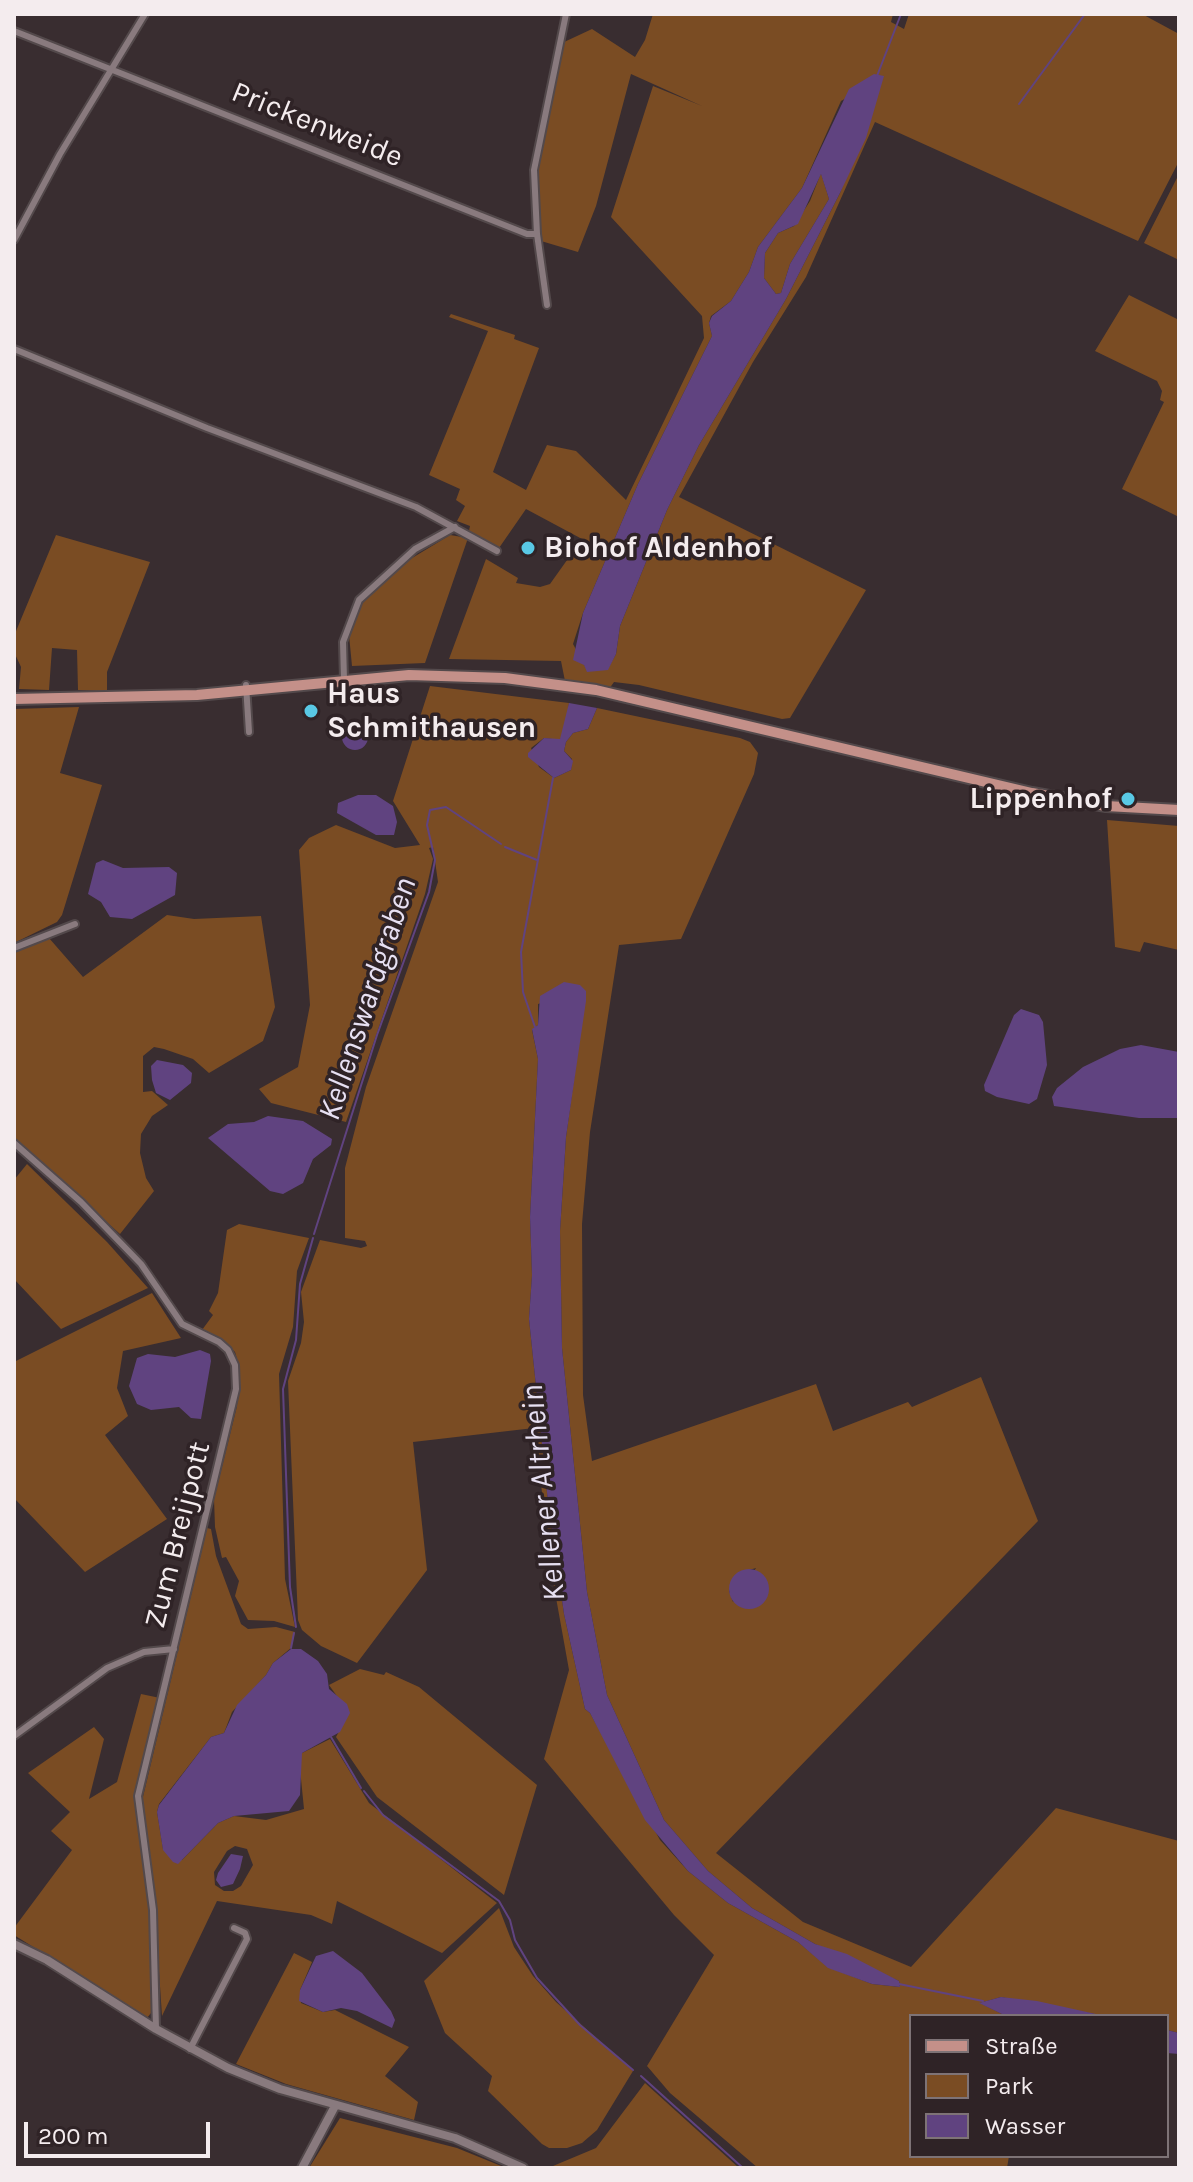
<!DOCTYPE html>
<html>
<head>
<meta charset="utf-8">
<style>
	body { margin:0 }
	#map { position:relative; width:1193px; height:2182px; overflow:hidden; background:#392d30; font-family:Karla,sans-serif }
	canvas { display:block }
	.frame { position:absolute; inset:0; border:16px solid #f4ecee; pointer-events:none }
	.legend { position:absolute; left:909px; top:2014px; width:260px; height:144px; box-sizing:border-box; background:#2f2326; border:2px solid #7e7376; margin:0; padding:10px 14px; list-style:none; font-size:24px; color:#f4ecee }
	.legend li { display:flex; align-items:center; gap:16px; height:40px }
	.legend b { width:40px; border:2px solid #7e7376 }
	.scale { position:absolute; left:24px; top:2122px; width:186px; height:36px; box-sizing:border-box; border:4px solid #f4ecee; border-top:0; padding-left:10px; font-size:24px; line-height:28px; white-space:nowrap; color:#f4ecee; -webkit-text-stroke:6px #2f2326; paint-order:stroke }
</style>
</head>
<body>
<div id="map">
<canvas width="1193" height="2182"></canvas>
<div class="frame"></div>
<ul class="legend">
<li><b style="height:10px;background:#c49089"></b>Straße</li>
<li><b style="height:22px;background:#7a4c23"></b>Park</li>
<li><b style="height:22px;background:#604380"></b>Wasser</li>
</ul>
<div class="scale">200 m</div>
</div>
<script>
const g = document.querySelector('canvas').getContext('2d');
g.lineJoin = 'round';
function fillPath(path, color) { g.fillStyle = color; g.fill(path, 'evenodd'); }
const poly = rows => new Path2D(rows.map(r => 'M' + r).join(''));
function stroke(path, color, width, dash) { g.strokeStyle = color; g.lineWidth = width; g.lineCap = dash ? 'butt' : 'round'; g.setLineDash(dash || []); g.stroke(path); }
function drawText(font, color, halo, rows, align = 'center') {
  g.font = font + ' Karla,sans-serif'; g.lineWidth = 7; g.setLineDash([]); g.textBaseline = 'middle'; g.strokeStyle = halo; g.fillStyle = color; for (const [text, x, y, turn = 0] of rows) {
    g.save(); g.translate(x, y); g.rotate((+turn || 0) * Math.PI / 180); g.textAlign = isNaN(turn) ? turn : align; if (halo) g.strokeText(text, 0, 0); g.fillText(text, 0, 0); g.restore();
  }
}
const green = poly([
	[653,14,893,14,891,22,904,29,909,14,1142,14,1179,34,1179,161,1138,241,875,122,806,277,753,362,679,497,866,590,790,718,782,719,639,685,614,682,609,689,565,681,561,661,449,659,486,559,518,578,516,583,540,587,550,584,582,539,526,509,499,548,484,542,469,531,470,526,457,521,465,506,456,500,460,489,429,475,488,331,449,317,451,314,515,335,514,339,539,348,493,472,526,490,547,445,576,451,626,500,704,338,702,316,611,217,653,86,702,106,631,74,596,206,578,252,541,241,535,176,562,43,592,29,635,57,645,40],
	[883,77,840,193,786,299,699,445,667,510,620,626,616,654,607,670,586,668,573,644,583,613,638,484,712,336,709,323,711,316,731,301,749,272,758,247,802,188,841,101],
	[821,173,829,199,790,264,781,293,776,294,764,278,765,253,778,233,794,226,810,201],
	[1179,174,1179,260,1144,243],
	[1129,295,1179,320,1179,517,1122,489,1164,402,1160,400,1162,391,1157,381,1095,351],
	[56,535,150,562,107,672,107,691,78,690,77,650,52,648,49,690,19,689,21,667,14,652,14,636],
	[450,535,468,538,425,663,352,666,349,635,359,606,394,569],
	[430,686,569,703,566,729,560,740,544,738,531,748,539,767,554,778,571,770,572,759,564,751,566,742,573,733,588,729,597,708,740,738,750,742,758,753,754,774,681,939,619,945,590,1132,582,1224,583,1395,592,1461,816,1384,833,1431,908,1402,912,1407,981,1377,1038,1521,716,1853,803,1922,911,1967,1056,1808,1179,1841,1179,2033,1167,2030,1167,2016,1105,2016,1001,1997,980,2003,1006,2016,911,2016,911,2156,1009,2156,1007,2168,758,2168,670,2093,647,2066,714,1955,674,1915,544,1759,569,1670,553,1581,534,1428,413,1442,427,1570,357,1663,321,1646,302,1630,298,1620,288,1381,301,1343,304,1322,301,1292,320,1240,361,1248,367,1246,365,1241,345,1238,345,1168,366,1087,438,882,433,847,429,848,433,859,425,894,346,1122,271,1103,259,1089,298,1067,310,1005,299,850,309,838,336,825,395,848,420,845,393,801],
	[586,991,566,1137,560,1231,562,1348,587,1592,607,1695,664,1820,708,1871,752,1908,815,1944,899,1981,900,1987,872,1984,828,1967,798,1942,728,1903,688,1871,660,1840,590,1713,585,1709,564,1614,548,1502,529,1319,532,1275,530,1217,538,1059,532,1030,538,1025,538,1004],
	[756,1568,733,1602,729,1591,739,1573],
	[79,707,60,773,102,785,62,915,57,922,14,943,14,709],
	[1107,820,1179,826,1179,950,1144,942,1140,952,1115,947],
	[167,915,194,919,261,916,275,1007,263,1041,209,1073,193,1059,164,1049,154,1047,143,1056,143,1092,152,1091,168,1105,152,1116,141,1134,140,1153,146,1178,154,1191,120,1234,14,1139,14,953,49,938,83,977],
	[27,1164,107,1242,148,1288,61,1329,14,1279,14,1180],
	[239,1224,309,1238,297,1271,293,1327,279,1374,285,1579,295,1627,274,1621,248,1620,235,1596,239,1581,226,1557,222,1558,215,1527,214,1499,237,1406,239,1366,235,1352,227,1344,202,1330,213,1315,209,1311,218,1293,227,1230],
	[152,1293,181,1338,123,1351,117,1388,128,1416,105,1435,167,1519,85,1572,14,1498,14,1362],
	[207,1528,211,1529,216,1556,241,1624,248,1629,276,1627,295,1632,291,1648,273,1663,266,1675,232,1712,224,1733,211,1737,159,1804,157,1812,163,1849,182,1860,218,1823,234,1816,266,1820,304,1809,299,1759,302,1753,330,1739,369,1803,497,1903,442,1953,337,1901,332,1924,311,1915,217,1901,162,2016,153,1882,141,1805],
	[235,1846,247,1849,253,1865,241,1886,233,1891,224,1891,215,1885,214,1872,227,1851],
	[360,1669,384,1675,386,1672,419,1687,537,1785,504,1895,377,1797,336,1737,349,1713,329,1685],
	[141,1694,160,1698,140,1775,136,1811,151,1909,153,1997,151,2013,147,2018,14,1935,14,1928,72,1850,51,1831,70,1812,28,1773,94,1727,104,1739,89,1799,117,1782],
	[499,1908,514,1947,533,1976,556,2002,633,2071,597,2130,582,2143,567,2148,549,2148,542,2144,488,2091,492,2076,445,2033,424,1981],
	[294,1953,312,1962,300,1990,301,2003,323,2012,335,2010,409,2047,385,2076,418,2102,414,2120,286,2084,236,2064],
	[645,2083,739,2168,534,2168,532,2166,553,2166,596,2148],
	[340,2118,457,2148,506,2168,309,2168]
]);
const water = poly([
	[874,74,884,76,866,138,840,193,786,299,699,445,667,510,620,626,616,654,608,670,587,672,584,665,573,660,583,613,638,484,712,336,709,323,712,316,731,301,749,272,758,247,802,188,849,89],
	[821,174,829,199,790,264,781,293,776,294,764,278,765,253,778,233,798,224],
	[569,703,597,708,588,729,573,733,566,742,564,751,573,761,571,770,554,778,528,757,528,753,544,738,560,739],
	'342 737a13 13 0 1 1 26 0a13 13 0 1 1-26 0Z',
	[358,795,376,795,393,806,397,822,394,835,376,835,337,813,338,803],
	[103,860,123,868,169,867,177,873,175,895,132,919,110,917,101,902,88,894,96,863],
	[564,982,580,985,586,991,586,1001,566,1137,560,1231,562,1348,587,1592,607,1695,664,1820,708,1871,752,1908,815,1944,847,1954,899,1981,900,1987,872,1984,828,1968,798,1942,728,1903,688,1871,645,1820,590,1713,585,1709,564,1614,548,1502,529,1319,532,1275,530,1217,538,1059,532,1029,538,1025,540,996],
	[1021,1009,1039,1015,1043,1022,1047,1065,1037,1099,1029,1104,997,1097,985,1091,984,1085,1014,1015],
	[1141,1045,1179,1052,1179,1118,1139,1118,1054,1106,1052,1097,1057,1088,1083,1067,1120,1049],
	[157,1060,183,1065,192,1073,191,1083,170,1100,156,1093,152,1080,151,1066],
	[268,1116,303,1121,332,1139,331,1145,313,1159,303,1183,283,1194,270,1191,208,1138,228,1124,254,1122],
	[200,1350,210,1354,211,1361,201,1419,191,1418,179,1407,151,1410,137,1404,129,1386,137,1358,148,1354,175,1357],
	'729 1589a20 20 0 1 1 40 0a20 20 0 1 1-40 0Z',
	[291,1649,301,1649,318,1661,327,1674,329,1689,347,1704,350,1713,340,1732,302,1753,300,1795,289,1811,234,1816,218,1823,178,1864,173,1862,163,1850,157,1812,159,1805,211,1737,224,1733,237,1705,266,1675,273,1663],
	[231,1854,243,1856,240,1869,233,1884,221,1887,216,1880,218,1873],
	[333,1951,362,1973,391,2011,395,2020,392,2028,357,2011,341,2008,323,2012,299,2001,300,1990,316,1956],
	[1001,1997,1037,2001,1105,2016,1006,2016,979,2003],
	[1167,2030,1179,2033,1179,2054,1167,2053]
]);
const stream = poly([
	[877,76,901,14],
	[1019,104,1085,14],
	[505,847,537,860],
	[535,1027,523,992,521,952,553,778],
	[314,1234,377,1035,429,892,435,860,427,825,430,810,446,807,501,844],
	[296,1627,290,1587,283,1389,296,1340,300,1284,313,1238],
	[291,1648,294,1633],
	[331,1737,361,1788],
	[364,1791,383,1815,499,1901,510,1920,515,1940,537,1978,580,2025,633,2070],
	[899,1984,983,2001],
	[641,2076,743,2168]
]);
const minor = poly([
	[14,31,527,234,537,234,547,305],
	[537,234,534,170,566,14],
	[14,240,60,154,145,14],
	[14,349,207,428,416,507,497,551],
	[344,680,343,642,359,600,415,549,455,527],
	[246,685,249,732],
	[14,948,75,924],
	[14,1143,81,1202,141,1264,182,1324,219,1342,228,1350,235,1365,236,1389,138,1796,153,1910,156,2029],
	[14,1736,107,1668,144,1652,174,1649],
	[190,2049,247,1939,245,1933,234,1928]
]);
const tertiary = poly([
	[14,1944,47,1960,156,2029,228,2068,280,2089,455,2138,523,2168],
	[302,2168,335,2106]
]);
const primary = poly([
	[14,699,197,695,409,675,505,678,596,690,1032,793,1106,806,1179,810]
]);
const markers = [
	[528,548,8,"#59c8e4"],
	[311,711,8,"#59c8e4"],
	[1128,799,8,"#59c8e4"]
];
const streetNames = [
	["Prickenweide",317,125,22],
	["Zum Breijpott",178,1535,-76]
];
const poiNames = [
	["Biohof Aldenhof",544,548],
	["Haus",327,694],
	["Schmithausen",327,728],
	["Lippenhof",1112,799,"right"]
];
const waterNames = [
	["Kellenswardgraben",368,999,-72],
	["Kellener Altrhein",544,1493,-96]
];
fillPath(green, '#7a4c23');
fillPath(water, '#604380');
stroke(stream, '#604380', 2);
stroke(minor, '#53494b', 10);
stroke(tertiary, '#53494b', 12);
stroke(primary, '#53494b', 14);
stroke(minor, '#897a7e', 6);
stroke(tertiary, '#897a7e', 8);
stroke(primary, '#c49089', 10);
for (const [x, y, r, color] of markers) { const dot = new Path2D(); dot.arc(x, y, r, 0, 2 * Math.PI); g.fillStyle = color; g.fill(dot); stroke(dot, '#2f2326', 3); }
drawText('30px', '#f4ecee', '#2f2326', streetNames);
drawText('bold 30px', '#f4ecee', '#2f2326', poiNames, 'left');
drawText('italic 32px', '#e7e0f2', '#2f2326', waterNames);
</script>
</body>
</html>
